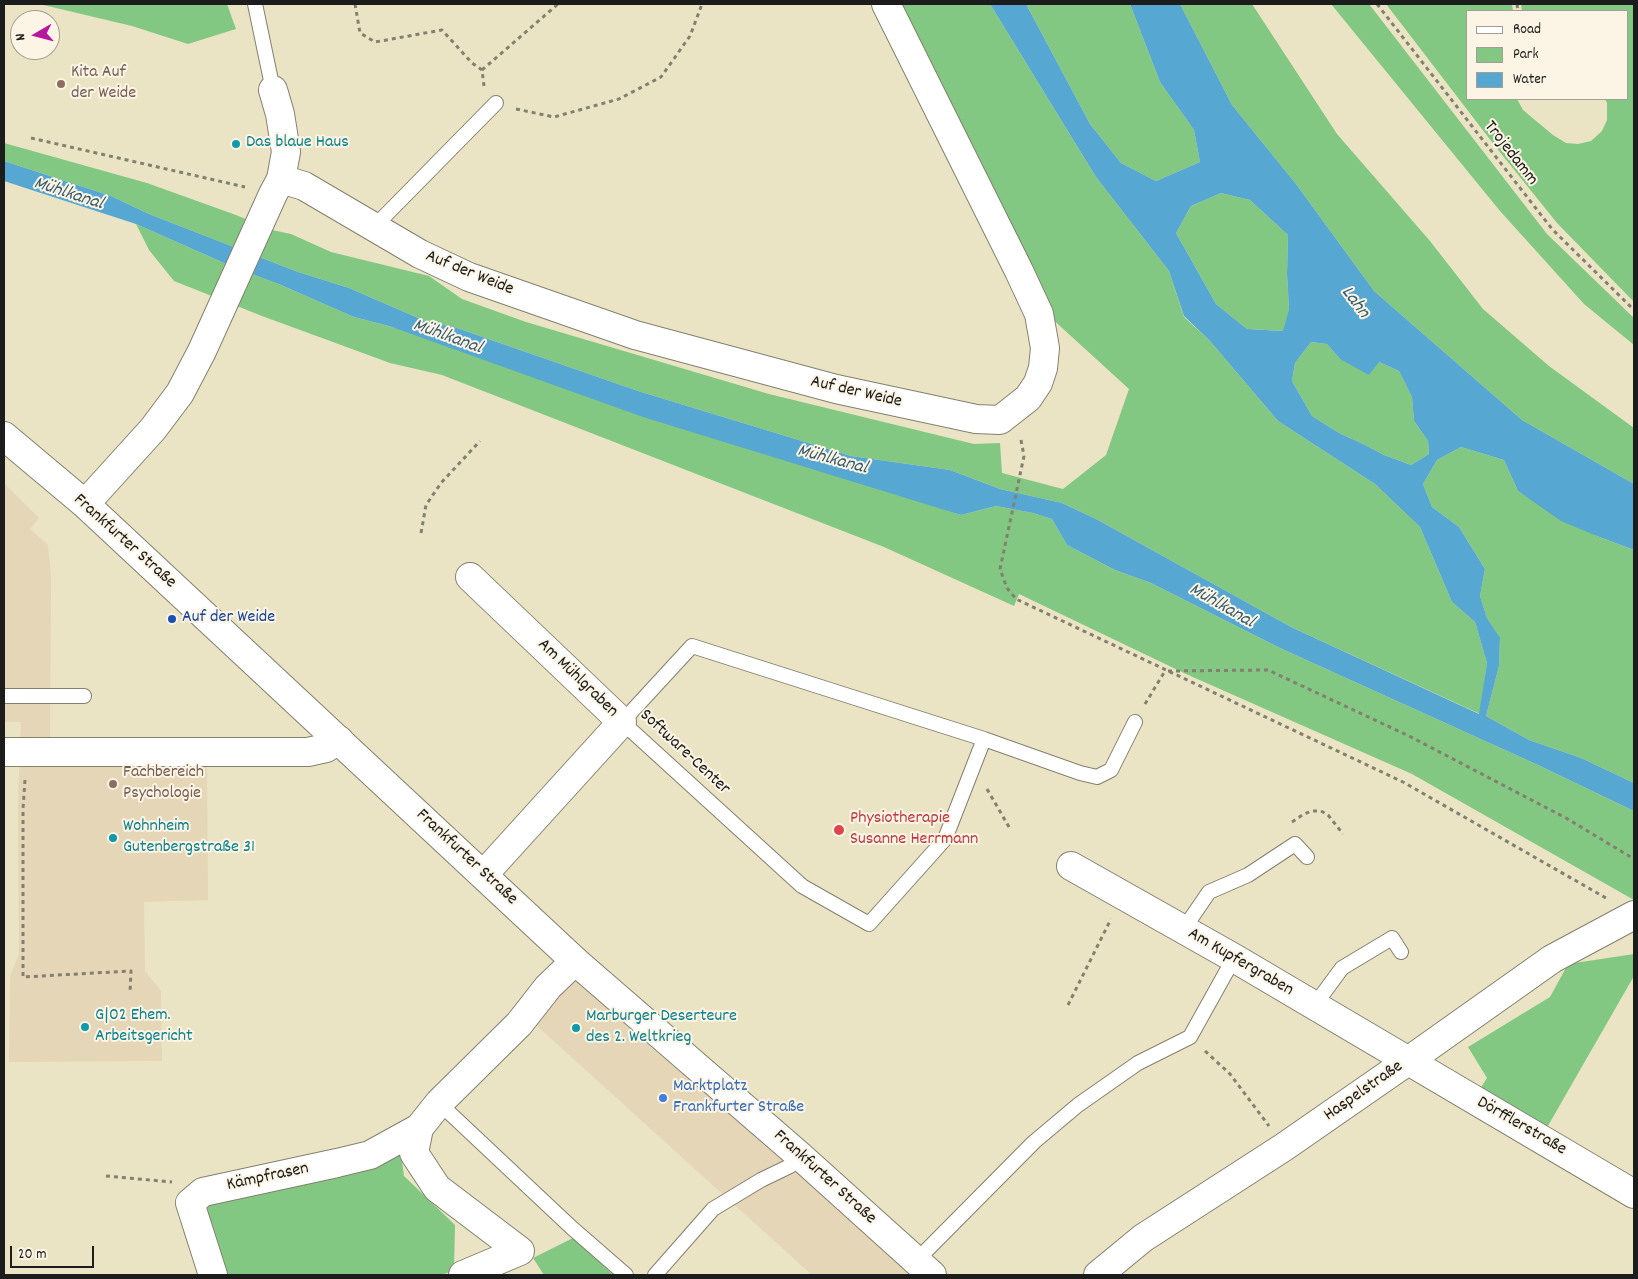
<!DOCTYPE html>
<html>
<head>
<meta charset="utf-8">
<style>
	body { margin:0 }
	#map { position:relative; width:1638px; height:1279px; overflow:hidden; background:#eae4c4; font-family:Dekko,sans-serif }
	canvas { display:block }
	.frame { position:absolute; inset:0; border:5px solid #1c1c1c; pointer-events:none }
	.legend { position:absolute; left:1466px; top:10px; width:162px; height:90px; box-sizing:border-box; background:#fcf5e5; border:1px solid #a29e95; margin:0; padding:6px 9px; list-style:none; font-size:15px; color:#1c1c1c }
	.legend li { display:flex; align-items:center; gap:10px; height:25px }
	.legend b { width:25px; border:1px solid #a29e95 }
	.north { position:absolute; left:10px; top:10px; width:50px; height:50px; box-sizing:border-box; background:#fcf5e5; border:1px solid #a29e95; border-radius:50%; rotate:262deg; font-size:14px; font-weight:700; line-height:20px; text-align:center; color:#1c1c1c }
	.north::after { content:''; display:block; margin:auto; width:18px; height:22px; background:#b5179e; clip-path:polygon(50% 0,100% 100%,50% 72%,0 100%) }
	.scale { position:absolute; left:10px; top:1246px; width:84px; height:22px; box-sizing:border-box; border:2px solid #1c1c1c; border-top:0; padding-left:6px; font-size:15px; line-height:18px; white-space:nowrap; color:#1c1c1c; -webkit-text-stroke:4px #fcf5e5; paint-order:stroke }
</style>
</head>
<body>
<div id="map">
<canvas width="1638" height="1279"></canvas>
<div class="frame"></div>
<ul class="legend">
<li><b style="height:6px;background:#fff"></b>Road</li>
<li><b style="height:14px;background:#83c882"></b>Park</li>
<li><b style="height:14px;background:#56a7d1"></b>Water</li>
</ul>
<div class="north">N</div>
<div class="scale">20 m</div>
</div>
<script>
const g = document.querySelector('canvas').getContext('2d');
g.lineJoin = 'round';
function fillPath(path, color) { g.fillStyle = color; g.fill(path, 'evenodd'); }
const poly = rows => new Path2D(rows.map(r => 'M' + r).join(''));
function stroke(path, color, width, dash) { g.strokeStyle = color; g.lineWidth = width; g.lineCap = dash ? 'butt' : 'round'; g.setLineDash(dash || []); g.stroke(path); }
function drawText(font, color, halo, rows, align = 'center') {
  g.font = font + ' Dekko,sans-serif'; g.lineWidth = 4; g.setLineDash([]); g.textBaseline = 'middle'; g.strokeStyle = halo; g.fillStyle = color; for (const [text, x, y, turn = 0] of rows) {
    g.save(); g.translate(x, y); g.rotate((+turn || 0) * Math.PI / 180); g.textAlign = isNaN(turn) ? turn : align; if (halo) g.strokeText(text, 0, 0); g.fillText(text, 0, 0); g.restore();
  }
}
const built = poly([
	[4,483,39,518,30,529,48,545,51,576,50,761,207,764,208,900,144,902,145,971,161,991,162,1061,9,1062,10,976,19,954,18,803,21,722,4,722],
	[567,969,648,1045,773,1150,916,1275,812,1275,526,1016]
]);
const green = poly([
	[39,4,227,4,236,29,188,44,132,26],
	[898,4,990,4,1096,177,1169,271,1184,317,1210,341,1278,421,1375,484,1420,527,1452,602,1475,622,1487,663,1480,714,1291,627,1098,520,1062,503,1000,489,950,470,851,456,638,391,454,327,425,321,349,288,298,272,149,214,111,196,4,161,4,143,147,183,236,215,272,230,291,234,331,252,429,276,462,299,526,322,769,394,974,444,1000,443,1002,473,1063,489,1106,455,1129,389,1049,316],
	[1026,4,1130,4,1160,82,1194,130,1200,162,1156,181,1121,163,1090,124],
	[1180,4,1252,4,1337,134,1430,241,1483,309,1549,366,1634,428,1634,484,1522,420,1374,291,1296,184,1232,105],
	[1331,4,1369,4,1547,234,1634,318,1634,345,1584,304,1500,211],
	[1386,4,1457,4,1469,5,1474,4,1512,4,1513,11,1467,11,1467,99,1517,99,1523,110,1553,135,1566,143,1578,144,1591,141,1602,131,1607,120,1607,103,1605,99,1627,99,1627,11,1522,11,1521,4,1634,4,1634,302,1557,223,1495,146],
	[1221,193,1250,200,1288,235,1287,274,1289,309,1284,331,1247,329,1216,304,1176,233,1191,206],
	[136,224,231,266,281,285,354,317,389,326,961,515,996,506,1033,513,1052,519,1067,545,1115,570,1151,583,1280,648,1538,765,1634,811,1634,900,1412,774,1186,674,1019,594,1014,606,884,547,442,375,390,363,262,316,174,281,149,250],
	[1311,342,1327,344,1340,359,1379,362,1399,371,1412,397,1414,421,1428,441,1429,454,1411,465,1384,455,1363,444,1339,433,1312,416,1292,381,1295,363],
	[1461,447,1504,460,1518,491,1538,504,1597,536,1634,550,1634,783,1581,758,1529,740,1486,716,1499,666,1500,639,1487,618,1480,596,1485,569,1459,527,1432,507,1423,484,1437,460],
	[1634,954,1634,976,1545,1131,1478,1092,1487,1078,1468,1047,1550,997,1568,964],
	[400,1146,404,1176,455,1225,454,1270,442,1275,221,1275,203,1222,210,1194],
	[575,1237,613,1275,544,1275,533,1258]
]);
const water = poly([
	[990,4,1026,4,1090,124,1121,163,1156,181,1200,162,1194,130,1160,82,1130,4,1180,4,1232,105,1296,184,1374,291,1522,420,1634,484,1634,550,1597,536,1561,521,1518,491,1504,460,1461,447,1437,460,1423,484,1432,507,1459,527,1485,569,1480,596,1487,618,1500,638,1499,666,1486,716,1529,740,1581,758,1634,783,1634,811,1538,765,1280,648,1151,583,1115,570,1067,545,1052,519,1033,513,996,506,961,515,643,417,389,326,354,317,281,285,231,266,136,224,4,181,4,161,111,196,149,214,298,272,349,288,425,321,454,327,638,391,851,456,950,470,1000,489,1062,503,1098,520,1291,627,1479,714,1487,663,1475,622,1452,602,1420,527,1375,484,1278,421,1210,341,1184,316,1169,271,1096,177],
	[1221,193,1250,200,1288,235,1287,274,1289,309,1283,331,1247,329,1216,304,1176,233,1191,206],
	[1311,342,1327,344,1340,359,1369,375,1379,362,1399,371,1412,397,1414,421,1428,441,1429,454,1411,465,1384,455,1363,444,1339,433,1312,416,1292,381,1295,363]
]);
const path = poly([
	[355,4,360,33,375,42,442,30,472,63,482,70,484,86],
	[1377,4,1552,229,1634,310],
	[1517,4,1518,11],
	[482,70,558,4],
	[516,109,554,117,619,99,661,77,690,36,702,4],
	[31,138,245,187],
	[1021,440,1024,456,1000,569,1007,588,1016,599,1403,782,1606,898],
	[421,533,426,505,441,483,480,441],
	[1168,671,1268,670,1409,736,1566,818,1634,859],
	[1145,704,1165,671],
	[25,780,23,809,23,977,131,971,130,992],
	[987,789,1009,827],
	[1292,822,1304,814,1312,811,1321,811,1328,815,1343,834],
	[1068,1005,1111,919],
	[1205,1051,1230,1074,1269,1126],
	[106,1176,172,1182]
]);
const service = poly([
	[255,4,273,90],
	[374,227,496,103],
	[4,696,84,696],
	[984,739,692,646,622,722,802,886,869,924,945,839,984,739,1080,773,1097,777,1111,770,1135,722],
	[1183,930,1209,892,1248,875,1295,844,1307,857],
	[1314,1006,1342,968,1392,938,1401,952],
	[439,1103,572,1228,626,1275],
	[916,1261,1034,1142,1078,1105,1138,1063,1190,1037,1234,958],
	[655,1275,713,1209,761,1180,790,1166,800,1156]
]);
const minor = poly([
	[281,179,304,186,420,254,469,277,635,335,836,389,976,419,1000,420,1028,398,1038,383,1043,368,1045,348,1039,314,1019,271,886,4],
	[85,504,153,429,180,393,202,351,273,194,281,179,286,152,280,114,273,90],
	[470,577,622,722,484,874],
	[4,752,308,752,326,748,339,740],
	[1071,866,1234,958,1634,1194],
	[419,1128,414,1153,437,1188,520,1251,463,1275],
	[213,1275,190,1203,203,1192,337,1163,370,1155,419,1128,439,1103,519,1024,548,987,575,961],
	[1098,1275,1143,1238,1284,1147,1408,1061,1552,959,1634,915]
]);
const tertiary = poly([
	[4,436,85,504,575,961,800,1156,932,1275]
]);
const markers = [
	[61,84,5,"#8d6e63"],
	[236,144,5,"#0f9aa8"],
	[172,619,5,"#1a4fb4"],
	[113,784,5,"#8d6e63"],
	[839,830,6,"#e0444e"],
	[113,838,5,"#0f9aa8"],
	[85,1027,5,"#0f9aa8"],
	[576,1028,5,"#0f9aa8"],
	[663,1098,5,"#3f7fe0"]
];
const educationNames = [
	["Kita Auf",71,74],
	["der Weide",71,95],
	["Fachbereich",123,774],
	["Psychologie",123,795]
];
const cultureNames = [
	["Das blaue Haus",246,144],
	["Wohnheim",123,828],
	["Gutenbergstraße 31",123,849],
	["G|02 Ehem.",95,1017],
	["Arbeitsgericht",95,1038],
	["Marburger Deserteure",586,1018],
	["des 2. Weltkrieg",586,1039]
];
const streetNames = [
	["Trojedamm",1510,154,52],
	["Auf der Weide",469,274,22],
	["Auf der Weide",856,393,13],
	["Frankfurter Straße",124,542,42],
	["Am Mühlgraben",577,679,44],
	["Software-Center",684,753,43],
	["Frankfurter Straße",466,858,43],
	["Am Kupfergraben",1240,963,30],
	["Haspelstraße",1364,1092,-35],
	["Dörfflerstraße",1521,1127,30],
	["Kämpfrasen",268,1178,-12],
	["Frankfurter Straße",824,1178,42]
];
const transitNames = [
	["Auf der Weide",182,619]
];
const healthNames = [
	["Physiotherapie",850,820],
	["Susanne Herrmann",850,841]
];
const shopNames = [
	["Marktplatz",673,1088],
	["Frankfurter Straße",673,1109]
];
const waterNames = [
	["Mühlkanal",68,195,18],
	["Lahn",1354,303,53],
	["Mühlkanal",447,338,20],
	["Mühlkanal",832,461,15],
	["Mühlkanal",1221,607,30]
];
fillPath(built, '#e4d6b7');
fillPath(green, '#83c882');
fillPath(water, '#56a7d1');
stroke(service, '#838070', 16);
stroke(minor, '#838070', 30);
stroke(tertiary, '#838070', 30);
stroke(path, '#838070', 3, [4, 4]);
stroke(service, '#fff', 14);
stroke(minor, '#fff', 28);
stroke(tertiary, '#fff', 28);
for (const [x, y, r, color] of markers) { const dot = new Path2D(); dot.arc(x, y, r, 0, 2 * Math.PI); g.fillStyle = color; g.fill(dot); stroke(dot, '#fcf5e5', 2); }
drawText('18px', '#785e54', '#fcf5e5', educationNames, 'left');
drawText('18px', '#0d838f', '#fcf5e5', cultureNames, 'left');
drawText('18px', '#1c1c1c', '#fcf5e5', streetNames);
drawText('18px', '#164399', '#fcf5e5', transitNames, 'left');
drawText('18px', '#be3a42', '#fcf5e5', healthNames, 'left');
drawText('18px', '#366cbe', '#fcf5e5', shopNames, 'left');
drawText('italic 19px', '#365b6d', '#fcf5e5', waterNames);
</script>
</body>
</html>
